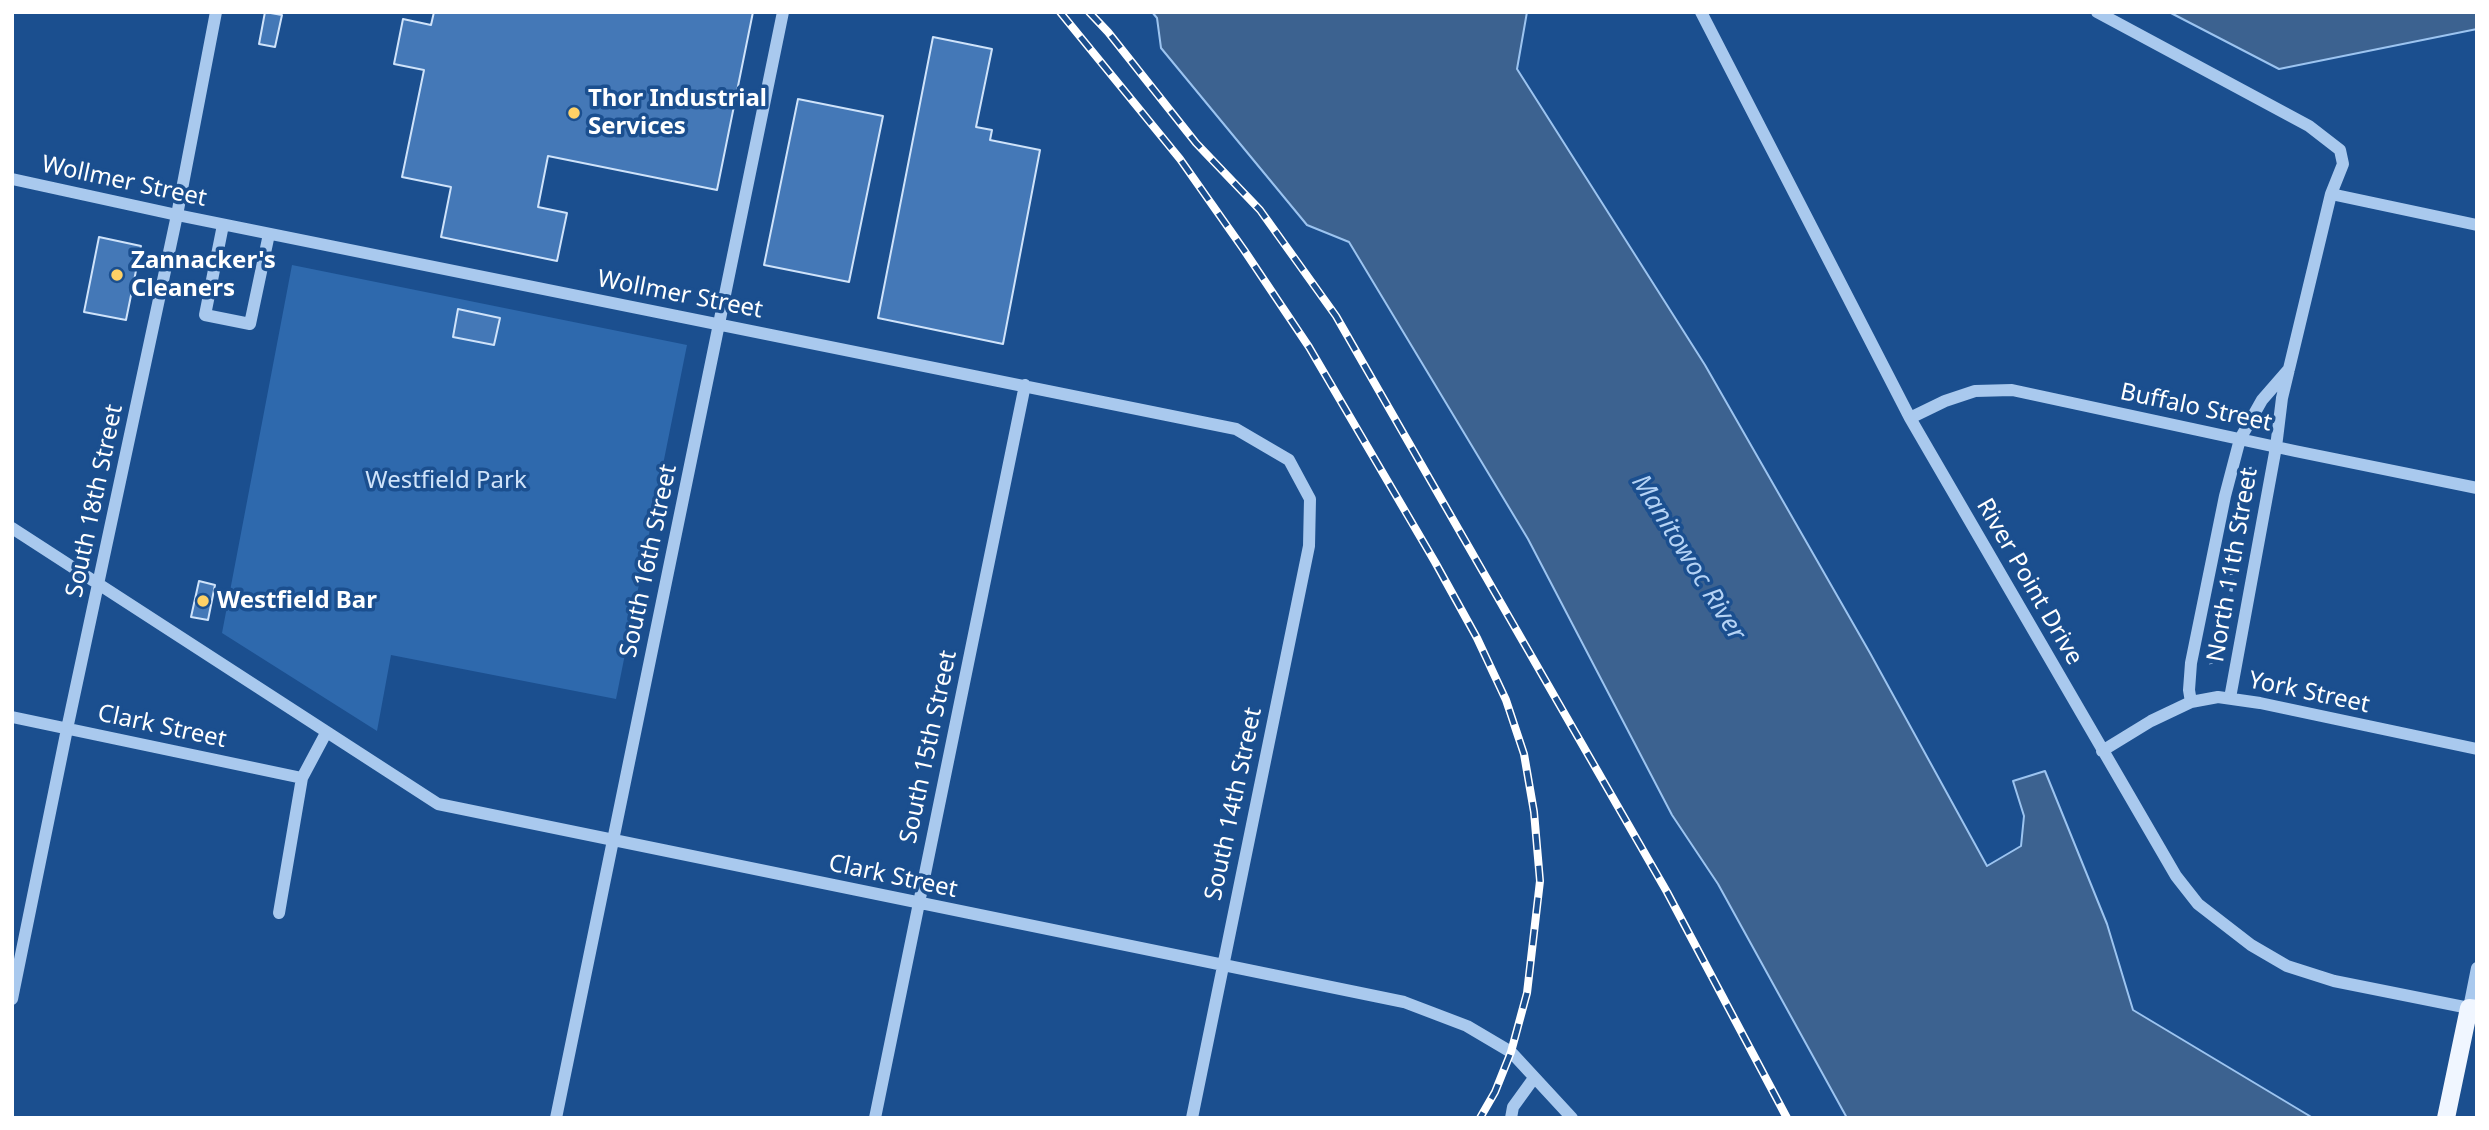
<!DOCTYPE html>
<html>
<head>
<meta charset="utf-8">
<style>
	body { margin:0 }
	#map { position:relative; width:2489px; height:1130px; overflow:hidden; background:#1b4f8f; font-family:"Noto Sans",sans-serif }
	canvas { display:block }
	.frame { position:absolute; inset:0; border:14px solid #fff; pointer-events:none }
</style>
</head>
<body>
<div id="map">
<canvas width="2489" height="1130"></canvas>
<div class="frame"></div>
</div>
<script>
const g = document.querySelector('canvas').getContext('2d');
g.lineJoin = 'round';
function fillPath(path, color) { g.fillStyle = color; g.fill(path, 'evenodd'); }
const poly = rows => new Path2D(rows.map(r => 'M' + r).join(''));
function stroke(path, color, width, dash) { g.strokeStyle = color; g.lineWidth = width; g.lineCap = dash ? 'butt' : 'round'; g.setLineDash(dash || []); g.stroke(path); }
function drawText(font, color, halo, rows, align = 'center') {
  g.font = font + ' "Noto Sans",sans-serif'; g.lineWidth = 7; g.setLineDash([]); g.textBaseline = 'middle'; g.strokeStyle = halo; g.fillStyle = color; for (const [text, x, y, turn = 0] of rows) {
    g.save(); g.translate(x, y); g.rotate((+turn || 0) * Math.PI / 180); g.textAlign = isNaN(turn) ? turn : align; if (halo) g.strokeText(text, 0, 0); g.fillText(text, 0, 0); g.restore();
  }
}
const green = poly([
	[292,265,687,345,616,699,391,655,377,731,222,633]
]);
const water = poly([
	[1152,12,1527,12,1517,69,1705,365,1870,653,1987,866,2021,846,2024,816,2013,781,2045,771,2107,924,2133,1010,2313,1118,1847,1118,1718,884,1672,815,1528,539,1349,242,1307,225,1161,48,1157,18,1152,12],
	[2169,12,2477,12,2477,29,2279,69,2169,12]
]);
const building = poly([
	[265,12,282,15,275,47,259,44,265,12],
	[434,12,753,12,717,190,548,156,538,207,567,213,557,261,441,237,451,187,402,177,424,70,394,64,403,19,431,25,434,12],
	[933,37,992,49,976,127,992,130,990,140,1040,150,1003,344,878,318,933,37],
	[798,99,883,116,849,282,764,265,798,99],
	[99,237,141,246,126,320,84,312,99,237],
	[458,309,500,318,494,345,453,337,458,309],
	[199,581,215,585,208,620,191,617,199,581]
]);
const path = poly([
	[2250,467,2252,486],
	[2236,527,2248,507],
	[2216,622,2230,595,2233,582,2228,561],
	[2209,655,2211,664]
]);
const minor = poly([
	[1701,12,1910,418,2176,876,2198,904,2251,945,2287,966,2334,981,2469,1008,2477,968],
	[2097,12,2309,126,2340,150,2343,164,2331,194,2282,398,2276,447,2230,698],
	[12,179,177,215,1236,429,1289,460,1310,499,1309,546,1192,1118],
	[2331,194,2477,225],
	[223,225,205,315,250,324,269,234],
	[1910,418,1945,401,1975,391,2012,390,2295,451,2477,488],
	[12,528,438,804,1404,1002,1467,1026,1511,1052,1572,1118],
	[2191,702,2189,690,2191,663,2225,496,2240,439,2262,400,2289,369],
	[12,717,302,778],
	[2102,751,2151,721,2191,702,2218,697,2260,703,2477,749],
	[279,913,302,778,326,733],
	[12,999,67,729,177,215,216,12],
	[556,1118,783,12],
	[875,1118,1025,385],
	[1511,1118,1513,1107,1534,1078]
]);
const major = poly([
	[2446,1118,2469,1008,2477,1009]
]);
const rail = poly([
	[1060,12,1180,159,1244,250,1309,347,1435,562,1477,638,1506,700,1524,754,1534,812,1540,881,1527,993,1511,1052,1495,1092,1480,1118],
	[1089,12,1108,32,1196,143,1260,210,1336,316,1667,892,1787,1118]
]);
const markers = [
	[574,113,7,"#ffd166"],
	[117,275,7,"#ffd166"],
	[203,601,7,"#ffd166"]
];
const poiNames = [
	["Thor Industrial",588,99],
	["Services",588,127],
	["Zannacker's",131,261],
	["Cleaners",131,289],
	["Westfield Bar",217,601]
];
const streetNames = [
	["Wollmer Street",124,182,12],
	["Wollmer Street",680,295,11],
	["Buffalo Street",2196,408,12],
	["South 18th Street",95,501,-78],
	["South 16th Street",649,561,-78],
	["North 11th Street",2233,565,-80],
	["River Point Drive",2029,582,60],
	["York Street",2309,693,12],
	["Clark Street",162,727,12],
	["South 15th Street",929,747,-78],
	["South 14th Street",1234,804,-78],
	["Clark Street",893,877,12]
];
const parkNames = [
	["Westfield Park",446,481]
];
const waterNames = [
	["Manitowoc River",1688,558,58]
];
fillPath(green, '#2e69ad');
fillPath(water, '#3c6290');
stroke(water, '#9cc4f0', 2);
fillPath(building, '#4478b7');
stroke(building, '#cfe3fa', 2);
stroke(path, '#a9c9ee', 3.5, [3.5, 5]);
stroke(minor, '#a9c9ee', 12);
stroke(major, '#f0f6ff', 18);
stroke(rail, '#fff', 8);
stroke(rail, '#1b4f8f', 5, [16]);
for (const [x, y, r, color] of markers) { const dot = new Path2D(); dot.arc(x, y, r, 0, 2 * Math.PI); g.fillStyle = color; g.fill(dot); stroke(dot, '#1b4f8f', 2.5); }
drawText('bold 24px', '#fff', '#1b4f8f', poiNames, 'left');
drawText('24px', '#fff', '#1b4f8f', streetNames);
drawText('24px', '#cfe3fa', '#1b4f8f', parkNames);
drawText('italic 26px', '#b5d3f5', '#1b4f8f', waterNames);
</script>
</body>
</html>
